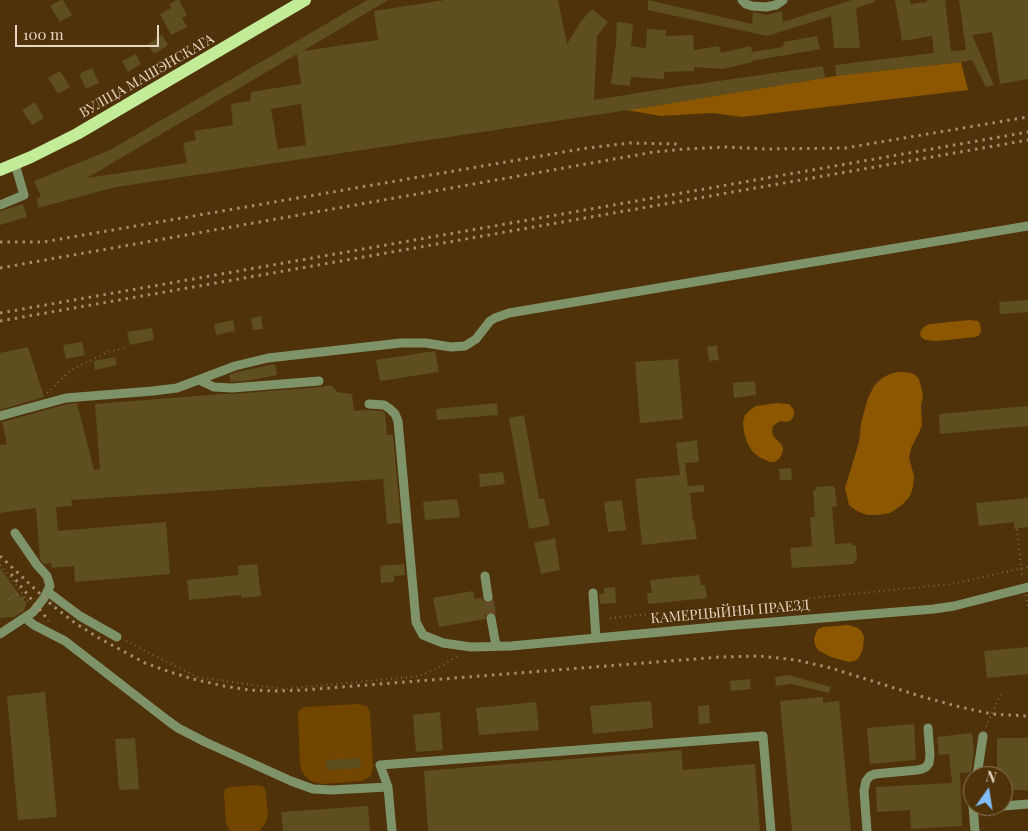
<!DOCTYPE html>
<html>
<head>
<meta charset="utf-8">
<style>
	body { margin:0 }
	#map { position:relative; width:1028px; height:831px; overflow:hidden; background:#4f320a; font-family:"Playfair Display",serif }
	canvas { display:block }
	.north { position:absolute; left:963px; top:766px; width:50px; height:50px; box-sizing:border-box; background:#4f320a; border:1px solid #8c7454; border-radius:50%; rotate:13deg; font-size:14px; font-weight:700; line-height:20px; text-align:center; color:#e8d6c2 }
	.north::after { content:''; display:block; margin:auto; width:18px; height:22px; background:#81bdfa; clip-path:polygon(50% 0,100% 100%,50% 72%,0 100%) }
	.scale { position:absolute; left:15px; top:25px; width:144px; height:22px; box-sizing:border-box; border:2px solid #e8d6c2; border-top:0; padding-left:6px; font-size:15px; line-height:18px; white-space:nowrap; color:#e8d6c2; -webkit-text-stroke:4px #4f320a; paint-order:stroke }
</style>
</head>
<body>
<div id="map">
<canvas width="1028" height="831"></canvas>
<div class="north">N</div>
<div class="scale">100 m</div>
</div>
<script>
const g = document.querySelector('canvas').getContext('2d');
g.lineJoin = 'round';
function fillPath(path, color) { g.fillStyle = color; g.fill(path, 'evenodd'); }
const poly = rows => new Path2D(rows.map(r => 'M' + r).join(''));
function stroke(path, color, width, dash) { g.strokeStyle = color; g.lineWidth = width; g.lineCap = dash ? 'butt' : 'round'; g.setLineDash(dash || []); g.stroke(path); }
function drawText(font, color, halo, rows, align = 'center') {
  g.font = font + ' "Playfair Display",serif'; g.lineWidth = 4; g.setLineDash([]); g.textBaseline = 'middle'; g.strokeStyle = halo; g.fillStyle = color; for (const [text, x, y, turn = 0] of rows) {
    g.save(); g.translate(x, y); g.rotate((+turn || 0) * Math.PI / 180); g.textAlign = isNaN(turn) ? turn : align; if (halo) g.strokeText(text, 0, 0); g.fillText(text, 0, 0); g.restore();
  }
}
const green = poly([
	[358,704,367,706,370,712,373,767,371,775,368,778,362,781,324,784,313,782,309,780,302,772,300,764,298,716,299,710,305,707],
	[257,785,264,787,266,792,268,816,265,824,259,831,230,831,226,823,224,794,225,789,229,787]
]);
const forest = poly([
	[961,62,968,90,742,117,713,113,661,116,626,110,848,74],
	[969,320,978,321,980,324,981,332,979,335,976,337,937,341,925,340,921,337,920,333,922,329,925,326,930,324],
	[898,372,907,372,914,374,919,379,922,390,923,398,921,405,922,425,919,433,911,448,909,458,914,476,913,487,910,496,902,505,890,513,878,515,867,515,857,511,849,505,845,488,859,442,861,423,868,398,874,386,882,378,890,374],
	[777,403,789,404,794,410,794,415,792,419,790,421,786,422,780,421,773,426,772,431,773,436,781,444,783,448,782,454,779,459,775,462,770,462,759,457,752,451,747,442,744,432,743,422,745,415,750,410,756,406],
	[848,625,858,628,862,632,864,637,863,649,858,659,854,661,849,662,831,657,818,650,815,645,814,639,816,633,818,629,823,627]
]);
const building = poly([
	[61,0,63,0,72,15,60,22,50,6],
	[177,0,179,0,187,15,182,18,187,27,171,35,160,14,171,8,169,4],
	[367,0,388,0,303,51,378,40,374,11,445,0,558,0,567,44,581,21,592,9,608,22,597,36,594,100,663,89,823,66,825,78,655,106,116,187,38,208,37,198,41,197,34,181,110,150],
	[297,54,301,84,251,92,250,101,231,104,233,125,194,131,196,140,183,143,187,163,87,178],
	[301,104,306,145,278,149,271,109],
	[648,0,752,24,753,12,767,15,782,11,783,22,852,0,875,0,875,2,856,8,860,48,834,48,831,16,767,36,648,10],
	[895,0,910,0,911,4,927,2,927,0,945,0,951,51,966,50,959,0,1028,0,1028,79,1000,84,992,32,972,35,994,85,986,87,972,60,961,62,836,76,835,65,934,53,932,36,902,41],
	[617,22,633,24,631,46,646,48,647,29,666,30,666,36,693,35,694,50,719,46,721,53,751,46,752,52,783,47,784,42,817,36,820,49,752,61,753,62,723,69,694,67,694,71,664,72,664,79,631,77,630,86,611,84,617,36,616,36],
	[162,35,168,45,154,54,148,44],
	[136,54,141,64,128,72,122,61],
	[92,68,99,83,86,89,79,74],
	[60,71,70,87,58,94,48,78],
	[35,102,44,118,32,125,22,110],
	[23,204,27,217,0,225,0,211],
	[1028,300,1028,312,1000,314,999,302],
	[261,316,263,329,253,330,251,318],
	[233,320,235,331,216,335,214,324],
	[152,328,154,340,130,345,127,332],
	[82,342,85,355,66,359,63,345],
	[717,345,719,360,709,361,707,347],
	[28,347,44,397,0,410,0,353],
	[435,351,439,372,380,381,376,360],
	[115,357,117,365,95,370,94,361],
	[678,359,683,419,640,423,635,362],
	[275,364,277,375,245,381,231,382,229,375,237,372],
	[755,381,756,395,734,398,733,383],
	[331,385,337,392,352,394,354,411,367,410,382,411,385,413,387,435,393,435,401,523,387,524,383,479,71,500,73,506,56,507,58,531,166,522,170,574,75,582,74,566,52,568,51,563,44,564,40,559,36,508,0,513,0,445,7,444,2,422,67,404,77,403,94,470,100,469,95,404,222,394,232,394,320,387],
	[497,403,498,415,437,420,436,409],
	[1028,406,1028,426,940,434,939,414],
	[524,415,539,499,544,499,550,525,529,529,509,418],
	[697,440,699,462,685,463,688,486,704,485,704,492,690,493,693,520,694,520,697,539,642,545,635,479,680,475,676,443],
	[791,468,792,480,780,480,779,469],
	[503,472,505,484,480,487,479,474],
	[833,486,835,489,837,506,832,507,835,544,852,543,853,546,856,545,857,561,854,561,854,564,792,568,790,548,812,546,810,517,815,517,813,490,816,490,816,487],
	[1028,498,1028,527,1014,529,1014,522,979,526,976,503],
	[457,499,460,517,425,520,423,502],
	[622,500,626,530,608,532,604,502],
	[555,538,560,570,541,574,534,543],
	[257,564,261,596,241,598,241,595,189,600,187,580,239,575,238,566],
	[404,564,405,575,394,576,394,582,381,583,380,566],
	[0,568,21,597,23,596,26,604,24,611,14,617,0,618],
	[699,575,701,585,705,585,707,598,648,604,647,593,652,593,650,580],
	[615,587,616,603,600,604,599,594,604,594,604,588],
	[473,591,475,599,482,598,483,601,488,603,494,600,496,614,493,612,489,612,485,615,485,619,439,627,433,598],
	[1028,647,1028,674,987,678,984,651],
	[789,675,831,687,829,693,791,684,776,686,775,677],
	[750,679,751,689,731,691,730,681],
	[45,692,57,817,18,820,7,696],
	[823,697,823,703,839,701,851,831,792,831,780,701],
	[651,701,653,728,593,734,590,706],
	[536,702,539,730,479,735,476,708],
	[709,705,710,723,699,724,698,706],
	[440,712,443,750,416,752,413,715],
	[914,724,916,760,870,764,867,728],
	[972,733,974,752,971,772,960,773,962,826,911,829,910,810,877,812,876,787,952,783,949,754,939,755,937,737],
	[135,738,139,789,119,790,115,739],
	[997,738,1028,738,1028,790,1003,790,1003,776,997,776],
	[681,750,683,770,755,764,760,831,428,831,424,771],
	[360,758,361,768,327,770,326,760],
	[368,806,370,831,283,831,281,812]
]);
const minorTunnel = poly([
	[488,597,491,618]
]);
const path = poly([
	[47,393,71,370,108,352,124,348],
	[1017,529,1022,578],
	[0,565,15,583,28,602],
	[1026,595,1028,606],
	[9,600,11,597,21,593],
	[610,618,952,584,1028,567],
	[126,641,197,677,282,689,420,676,440,667,460,654],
	[986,727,1002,691]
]);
const minor = poly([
	[742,0,746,4,752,6,766,7,776,5,783,0],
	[0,205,24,195,15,164],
	[199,380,214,387,232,388,319,381],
	[369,404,384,405,390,409,395,414,398,421,416,622,423,635,443,643,471,647,511,646,736,625,934,609,954,606,1028,587],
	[0,416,66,398,153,391,177,388,235,366,268,358,401,343,426,343,451,347,465,346,476,339,490,321,495,318,509,313,1028,226],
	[485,576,488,597],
	[48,592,80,616,117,637],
	[593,593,596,638],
	[25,618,34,625,65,641,167,720,178,728,205,742,291,781,313,789,331,790,388,787,392,831],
	[491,618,496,646],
	[0,634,33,612,44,598,50,586,47,576,37,565,15,533],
	[977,776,983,736],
	[388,787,380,765,763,736,771,831],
	[973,806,975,831],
	[1003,806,1028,804],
	[973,808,1001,806],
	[867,831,864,791,866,781,870,776,875,774,917,770,922,769,926,767,929,763,930,755,928,728]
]);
const major = poly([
	[0,170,31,157,77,134,305,0]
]);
const rail = poly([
	[0,242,43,242,587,148,630,143,677,144],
	[0,268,654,152,685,149,726,147,767,149,845,148,1028,117],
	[0,313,1028,132],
	[0,321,1028,140],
	[0,556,53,606,75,623,99,638,145,663,170,672,197,680,224,686,249,690,276,691,304,690,720,657,760,656,796,660,831,668,923,697,960,707,992,714,1028,716],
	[11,574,49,621]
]);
const streetNames = [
	["ВУЛІЦА МАШЭНСКАГА",147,76,-30],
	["КАМЕРЦЫЙНЫ ПРАЕЗД",730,612,-5]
];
fillPath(green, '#734600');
fillPath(forest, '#8c5700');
fillPath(building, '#5e4e20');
stroke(minorTunnel, '#664b26', 9, [9, 4.5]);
stroke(path, '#806745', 2, [1, 4]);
stroke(minor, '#7f936b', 9);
stroke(major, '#c2ec98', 12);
stroke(rail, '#a38c6f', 3, [2.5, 5]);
drawText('14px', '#e8d6c2', '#4f320a', streetNames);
</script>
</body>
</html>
